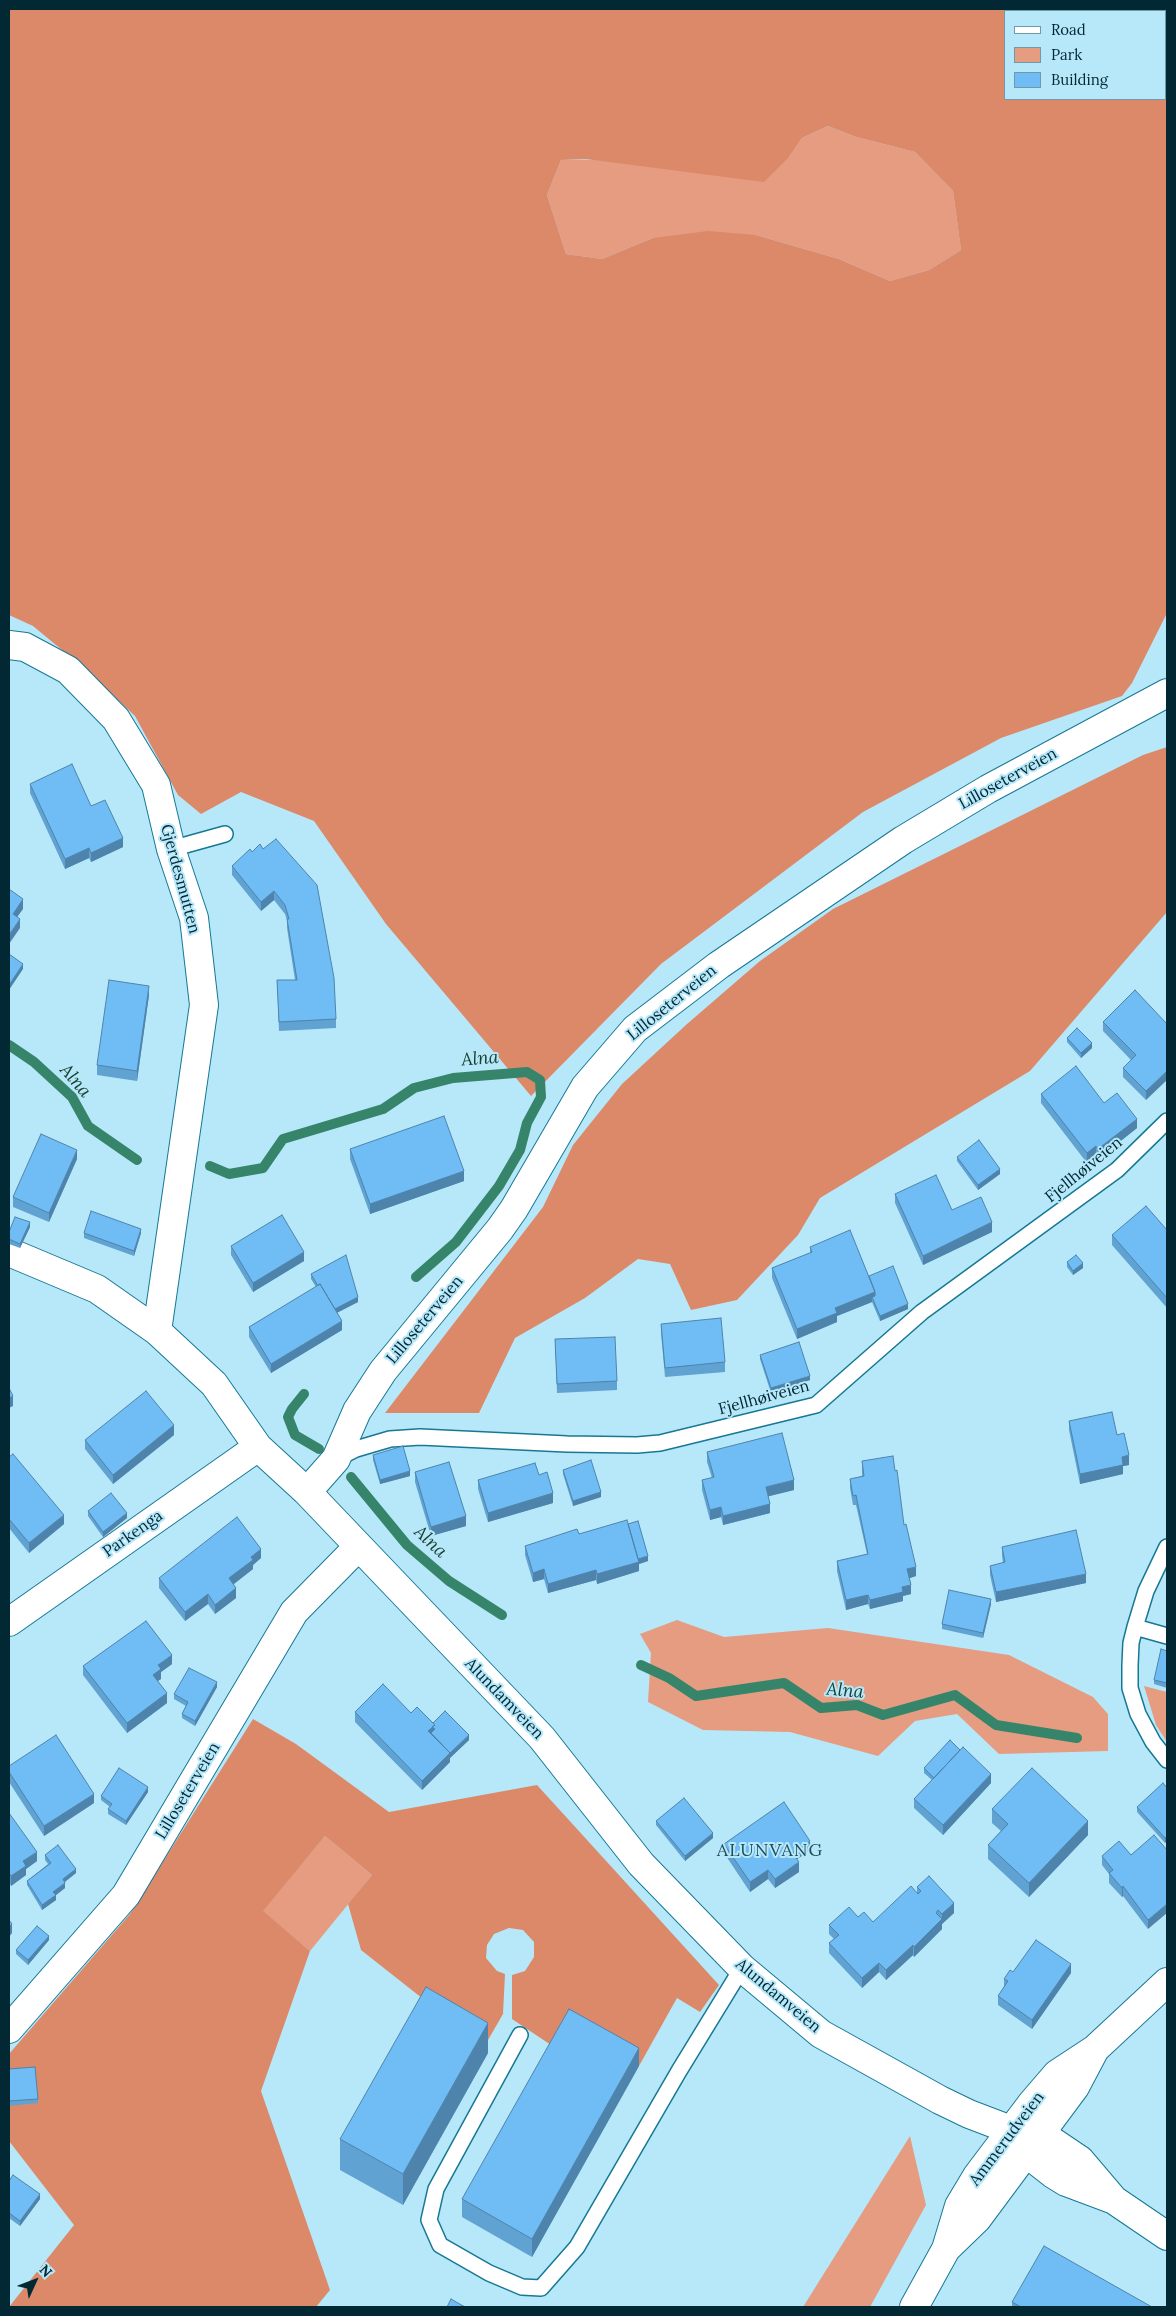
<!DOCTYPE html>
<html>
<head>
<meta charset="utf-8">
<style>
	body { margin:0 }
	#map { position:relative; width:1176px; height:2316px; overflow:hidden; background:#b7e8fa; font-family:Lora,serif }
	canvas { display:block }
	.frame { position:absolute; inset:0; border:10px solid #012833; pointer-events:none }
	.legend { position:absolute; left:1004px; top:10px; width:162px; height:90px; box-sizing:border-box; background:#b7e8fa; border:1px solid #6e9baa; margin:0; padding:6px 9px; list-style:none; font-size:15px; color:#012833 }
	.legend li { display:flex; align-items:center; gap:10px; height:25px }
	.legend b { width:25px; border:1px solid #6e9baa }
	.north { position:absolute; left:10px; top:2256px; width:50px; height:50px; -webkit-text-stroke:4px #b7e8fa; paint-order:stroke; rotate:47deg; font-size:14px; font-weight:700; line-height:20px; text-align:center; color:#012833 }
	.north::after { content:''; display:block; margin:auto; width:18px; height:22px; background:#012833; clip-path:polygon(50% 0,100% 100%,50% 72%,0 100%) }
</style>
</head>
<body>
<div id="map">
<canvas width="1176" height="2316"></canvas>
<div class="frame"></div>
<ul class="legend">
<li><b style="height:6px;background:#fff"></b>Road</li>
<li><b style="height:14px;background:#e59c80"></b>Park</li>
<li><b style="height:14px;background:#70bcf4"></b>Building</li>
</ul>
<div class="north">N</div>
</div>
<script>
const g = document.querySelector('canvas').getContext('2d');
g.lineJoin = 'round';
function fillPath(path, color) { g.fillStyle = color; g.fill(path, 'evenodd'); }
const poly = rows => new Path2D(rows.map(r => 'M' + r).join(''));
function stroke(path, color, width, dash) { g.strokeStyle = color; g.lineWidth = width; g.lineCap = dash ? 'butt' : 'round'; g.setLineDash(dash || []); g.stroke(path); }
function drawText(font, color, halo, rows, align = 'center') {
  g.font = font + ' Lora,serif'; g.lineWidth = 4; g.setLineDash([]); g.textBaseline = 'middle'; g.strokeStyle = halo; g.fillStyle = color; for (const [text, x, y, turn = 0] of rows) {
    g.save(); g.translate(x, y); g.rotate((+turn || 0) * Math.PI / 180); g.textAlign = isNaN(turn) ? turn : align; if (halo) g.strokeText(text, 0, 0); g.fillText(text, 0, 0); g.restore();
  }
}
const green = poly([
	[828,126,856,137,915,152,953,191,961,250,929,270,890,281,839,259,756,235,653,238,602,259,566,254,547,195,561,160,789,157,802,138],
	[677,1620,724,1637,828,1628,1009,1655,1093,1697,1108,1714,1108,1751,999,1754,957,1714,915,1721,878,1756,790,1732,703,1730,648,1702,651,1653,640,1634],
	[1144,1686,1167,1692,1167,1742,1156,1725],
	[325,1836,372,1875,310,1951,262,1911],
	[910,2136,926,2205,870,2307,803,2307]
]);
const forest = poly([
	[9,9,1167,9,1167,613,1132,683,1122,696,1001,738,863,812,661,964,531,1096,386,924,314,821,241,792,201,814,178,795,135,716,85,669,33,626,9,615],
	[1005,11,1165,11,1165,99,1005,99],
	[828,126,856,137,915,152,953,191,961,250,929,270,890,281,839,259,756,235,708,231,653,238,602,259,566,254,547,195,561,160,586,159,764,182,789,157,802,138],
	[1167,747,1167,912,1030,1071,820,1198,798,1235,737,1300,691,1310,670,1264,638,1259,585,1298,515,1338,479,1413,385,1413,543,1207,573,1145,622,1084,687,1024,760,961,833,909,1143,755],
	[253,1719,296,1744,389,1812,537,1785,719,1985,700,2012,677,1998,639,2066,564,2022,551,2045,512,2019,512,1975,525,1971,534,1957,534,1942,523,1930,509,1928,494,1934,487,1945,486,1958,497,1971,505,1974,503,2014,484,2047,361,1950,348,1904,372,1875,325,1836,263,1911,310,1951,261,2091,330,2290,316,2307,9,2307,74,2225,9,2141,9,2054,130,1914]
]);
const stream = poly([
	[9,1045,34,1062,72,1097,88,1126,137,1160],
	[210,1166,229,1174,263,1168,283,1139,383,1109,414,1088,453,1078,527,1072,540,1080,541,1097,527,1123,520,1150,499,1186,456,1242,416,1277],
	[304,1394,292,1409,288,1417,295,1435,319,1449],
	[351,1477,407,1545,449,1581,502,1615],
	[641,1665,669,1678,696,1696,784,1683,821,1708,857,1705,883,1715,955,1695,996,1725,1077,1738]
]);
const service = poly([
	[171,849,225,834],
	[338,1458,356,1449,390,1439,420,1437,567,1444,637,1445,660,1443,816,1405,922,1312,1117,1170,1167,1121],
	[1167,1547,1146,1591,1135,1627,1131,1643,1130,1665,1130,1688,1138,1714,1153,1742,1167,1760],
	[1135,1627,1167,1636],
	[520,2035,436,2189,429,2220,440,2245,489,2273,522,2287,541,2288,577,2247,679,2071,742,1968]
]);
const minor = poly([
	[9,645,25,647,68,670,116,719,156,785,171,849,194,918,204,1005,157,1331],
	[9,1252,97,1289,157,1331,214,1384,258,1447,307,1492,542,1738,641,1864,742,1968,821,2034,940,2100,969,2114,1011,2130,1025,2128,1040,2133,1080,2160,1114,2200],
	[307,1492,336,1459,357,1411,383,1371,500,1229,514,1209,585,1087,635,1029,719,965,903,840,988,789,1167,693],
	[9,1622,258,1447],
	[9,2029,126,1895,294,1612,358,1547],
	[1012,2134,1025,2152,1053,2174,1066,2182,1114,2200,1167,2236]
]);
const tertiary = poly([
	[947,2248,977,2219,1075,2087,1094,2051],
	[914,2307,946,2249,959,2206,977,2176,1032,2103,1057,2074,1095,2049,1167,1982]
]);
const wall = poly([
	[30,784,91,806,123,847,91,862,89,858,65,869,30,793],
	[260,844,336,1019,336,1028,279,1031,277,980,295,980,287,928,287,920,285,914,274,900,261,911,232,875,232,866,252,852],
	[149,995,137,1081,97,1075,97,1065],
	[1103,1022,1167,1024,1146,1100,1123,1077,1123,1068,1131,1060,1103,1031],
	[1067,1038,1092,1048,1081,1058,1067,1042],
	[1041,1094,1104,1103,1137,1128,1098,1159,1096,1156,1087,1163,1041,1103],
	[350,1149,464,1181,370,1214,350,1159],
	[957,1157,1000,1174,978,1190,957,1161],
	[77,1159,49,1222,13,1207,13,1197],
	[895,1194,952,1210,992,1232,923,1265,895,1203],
	[30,1227,20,1248,9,1244,9,1232],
	[1167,1230,1167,1308,1112,1245,1112,1235],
	[84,1233,141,1233,134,1256,84,1238],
	[231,1246,304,1261,253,1292,231,1255],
	[810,1247,869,1276,908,1309,880,1321,872,1302,837,1316,837,1322,797,1339,772,1278,772,1268,810,1253],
	[1067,1262,1083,1268,1073,1275,1067,1267],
	[311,1274,358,1302,337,1312,342,1330,271,1373,249,1337,249,1327,316,1287,311,1279],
	[661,1324,725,1362,725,1372,665,1377,661,1333],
	[555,1339,617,1381,617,1390,557,1393],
	[760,1355,810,1380,771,1393,760,1359],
	[1069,1421,1117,1435,1129,1465,1123,1466,1123,1474,1080,1484,1069,1430],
	[174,1435,113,1484,85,1449,85,1440],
	[707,1452,794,1490,768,1496,770,1513,723,1525,721,1517,710,1520,702,1490,702,1480,712,1478,707,1462],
	[373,1455,410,1476,380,1484,373,1460],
	[9,1457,64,1524,29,1553,9,1528],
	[862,1461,904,1525,916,1576,910,1578,911,1594,903,1596,903,1601,870,1609,868,1604,846,1610,837,1571,837,1561,867,1554,856,1505,853,1505,850,1488,850,1479,862,1476],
	[563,1470,601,1497,573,1506,563,1474],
	[415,1472,466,1526,431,1536,415,1482],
	[539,1475,553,1503,488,1522,478,1489,478,1480],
	[88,1511,127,1518,103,1537,88,1516],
	[628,1524,648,1561,639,1564,639,1571,597,1584,596,1580,548,1593,544,1579,533,1582,525,1555,525,1546,579,1534],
	[1002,1547,1086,1583,996,1602,990,1575,990,1566,1003,1563,1002,1556],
	[261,1558,253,1565,253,1569,233,1584,236,1598,215,1614,208,1604,185,1621,159,1588,159,1578],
	[991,1604,983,1638,942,1629,942,1624],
	[1167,1651,1167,1688,1154,1684,1154,1680],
	[172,1664,161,1672,161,1679,158,1681,167,1703,127,1733,83,1675,83,1666],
	[217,1687,195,1726,182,1718,182,1714,186,1706,174,1699,174,1694],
	[355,1712,411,1713,469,1740,450,1758,450,1762,422,1790,355,1722],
	[9,1766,94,1803,44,1836,9,1782],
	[924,1768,991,1783,943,1835,914,1808,914,1799,932,1780,924,1773],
	[1167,1788,1165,1843,1137,1812,1137,1807],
	[148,1792,126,1825,108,1814,108,1809,110,1807,101,1800,101,1796],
	[992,1809,1088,1835,1029,1897,988,1859,988,1845,1001,1831,992,1823],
	[9,1813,37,1861,26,1869,26,1875,11,1886,9,1882],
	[656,1821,713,1838,685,1861,656,1825],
	[1154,1835,1148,1929,1123,1896,1122,1897,1109,1883,1109,1874,1102,1865,1102,1856,1131,1855],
	[724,1844,810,1850,797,1859,799,1872,775,1888,768,1879,750,1892,724,1853],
	[45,1855,76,1873,65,1882,65,1888,56,1895,56,1900,42,1910,27,1885,27,1881,48,1864,45,1860],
	[917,1887,954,1913,942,1924,942,1923,942,1929,914,1957,913,1955,886,1980,879,1972,862,1988,829,1953,829,1943,834,1939,829,1934,829,1925,858,1917,873,1922,917,1893],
	[49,1940,28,1965,16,1954,16,1950],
	[1013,1972,1071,1973,1032,2029,998,2005,998,1996,1004,1987,1004,1979],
	[488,2053,403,2205,340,2170,340,2139],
	[639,2066,532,2257,462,2217,462,2199],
	[9,2069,38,2099,38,2103,9,2106],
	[9,2181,40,2199,20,2226,9,2218],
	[1012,2302,1152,2307,1012,2307]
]);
const shadedWall = poly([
	[123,838,123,847,91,862,91,853],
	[89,848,89,858,65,869,65,859],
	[274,891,274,900,261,911,261,902],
	[23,899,23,909,13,923,13,914],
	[20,919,20,928,9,944,9,935],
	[23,964,23,969,9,990,9,985],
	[149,986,149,995,137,1081,137,1071],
	[1092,1043,1092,1048,1081,1058,1081,1053],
	[1167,1071,1167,1080,1146,1100,1146,1091],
	[10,1105,10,1114,9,1118,9,1108],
	[1137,1119,1137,1128,1098,1159,1098,1149],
	[1096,1146,1096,1156,1087,1163,1087,1153],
	[77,1150,77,1159,49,1222,49,1213],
	[1000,1169,1000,1174,978,1190,978,1185],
	[464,1171,464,1181,370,1214,370,1204],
	[30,1222,30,1227,20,1248,20,1244],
	[992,1222,992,1232,923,1265,923,1256],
	[141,1229,141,1233,134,1256,134,1251],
	[304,1252,304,1261,253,1292,253,1283],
	[1083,1263,1083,1268,1073,1275,1073,1271],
	[875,1292,875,1301,872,1297,872,1302,837,1316,837,1322,797,1339,797,1329,835,1308],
	[358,1297,358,1302,333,1315,333,1310],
	[908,1304,908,1309,880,1321,880,1316],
	[342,1321,342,1330,271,1373,271,1364],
	[810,1376,810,1380,771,1393,771,1388],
	[13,1396,13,1406,9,1408,9,1398],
	[174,1425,174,1435,113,1484,113,1475],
	[1129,1455,1129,1465,1123,1466,1123,1474,1080,1484,1080,1474,1122,1457],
	[410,1471,410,1476,380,1484,380,1480],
	[794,1480,794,1490,766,1497,766,1487],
	[601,1492,601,1497,573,1506,573,1501],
	[553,1493,553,1503,488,1522,488,1513],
	[770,1504,770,1513,723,1525,723,1516],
	[721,1507,721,1517,710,1520,710,1510],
	[127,1513,127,1518,103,1537,103,1532],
	[64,1515,64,1524,29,1553,29,1543],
	[466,1516,466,1526,431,1536,431,1527],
	[261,1549,261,1558,253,1565,253,1569,229,1588,229,1578,251,1557],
	[648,1556,648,1561,639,1564,639,1571,597,1584,597,1574],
	[916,1567,916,1576,907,1579,907,1569],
	[544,1569,544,1579,533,1582,533,1573],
	[596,1570,596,1580,548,1593,548,1584],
	[1086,1574,1086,1583,996,1602,996,1592],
	[911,1585,911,1594,903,1596,903,1601,870,1609,870,1600,902,1587],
	[236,1588,236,1598,215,1614,215,1605],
	[208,1594,208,1604,185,1621,185,1612],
	[868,1595,868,1604,846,1610,846,1600],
	[991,1599,991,1604,983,1638,983,1633],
	[172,1655,172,1664,161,1672,161,1679,153,1684,153,1675,158,1665],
	[217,1682,217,1687,195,1726,195,1721],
	[167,1693,167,1703,127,1733,127,1723],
	[435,1725,435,1734,428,1735,428,1731],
	[469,1735,469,1740,450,1758,450,1762,422,1790,422,1781],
	[991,1774,991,1783,943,1835,943,1825],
	[148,1787,148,1792,126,1825,126,1821],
	[94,1794,94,1803,44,1836,44,1826],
	[1088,1821,1088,1835,1029,1897,1029,1883],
	[713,1833,713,1838,685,1861,685,1856],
	[1167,1836,1167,1841,1165,1843,1165,1838],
	[810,1841,810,1850,792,1863,792,1853],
	[37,1852,37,1861,26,1869,26,1875,11,1886,11,1876,23,1861],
	[799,1862,799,1872,775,1888,775,1879],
	[76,1869,76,1873,63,1883,63,1879],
	[768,1870,768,1879,750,1892,750,1882],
	[65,1883,65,1888,56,1895,56,1900,42,1910,42,1905,53,1892],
	[1123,1886,1123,1896,1122,1897,1122,1888],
	[954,1903,954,1913,942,1924,942,1914],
	[1167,1904,1167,1913,1148,1929,1148,1920],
	[942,1919,942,1929,914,1957,914,1947],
	[12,1924,12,1933,9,1937,9,1927],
	[49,1936,49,1940,28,1965,28,1960],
	[913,1945,913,1955,886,1980,886,1970],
	[879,1963,879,1972,862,1988,862,1978],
	[1071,1964,1071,1973,1032,2029,1032,2020],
	[488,2023,488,2053,403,2205,403,2174],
	[639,2048,639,2066,532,2257,532,2239],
	[40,2194,40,2199,20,2226,20,2221]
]);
const building = poly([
	[72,764,91,806,105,800,123,838,91,853,89,848,65,859,30,784,72,764],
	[276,839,317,885,334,978,336,1019,279,1022,277,980,297,980,287,919,289,919,285,905,274,891,261,902,232,866,250,849,252,852,260,844,263,849,276,839],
	[9,889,23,899,13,914,20,919,9,935,9,889],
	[9,954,23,964,9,985,9,954],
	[109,980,149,986,137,1071,97,1065,109,980],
	[1135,990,1167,1024,1167,1071,1146,1091,1123,1068,1136,1055,1103,1022,1135,990],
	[1077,1028,1092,1043,1081,1053,1067,1038,1077,1028],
	[1076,1066,1104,1103,1117,1093,1137,1119,1098,1149,1096,1146,1087,1153,1041,1094,1076,1066],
	[444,1116,464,1171,370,1204,350,1149,444,1116],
	[41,1134,77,1150,49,1213,13,1197,41,1134],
	[979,1140,1000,1169,978,1185,957,1157,979,1140],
	[936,1175,952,1210,981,1197,992,1222,923,1256,895,1194,936,1175],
	[1146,1206,1167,1230,1167,1298,1112,1235,1146,1206],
	[91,1211,141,1229,134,1251,84,1233,91,1211],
	[282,1215,304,1252,253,1283,231,1246,282,1215],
	[15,1217,30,1222,20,1244,9,1239,9,1232,15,1217],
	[850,1230,875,1292,835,1308,837,1313,797,1329,772,1268,812,1252,810,1247,850,1230],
	[346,1255,358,1297,335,1309,320,1284,318,1286,311,1274,346,1255],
	[1076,1255,1083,1263,1073,1271,1067,1262,1076,1255],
	[893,1266,908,1304,880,1316,872,1297,875,1296,875,1292,869,1276,893,1266],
	[320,1284,342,1321,271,1364,249,1327,320,1284],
	[721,1318,725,1362,665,1368,661,1324,721,1318],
	[615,1337,617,1381,557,1384,555,1339,615,1337],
	[799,1342,810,1376,771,1388,760,1355,799,1342],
	[9,1388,13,1396,9,1398,9,1388],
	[146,1391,174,1425,113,1475,85,1440,146,1391],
	[1112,1412,1117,1435,1124,1433,1129,1455,1122,1457,1123,1465,1080,1474,1069,1421,1112,1412],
	[782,1433,794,1480,766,1487,770,1504,723,1516,721,1507,710,1510,702,1480,714,1477,707,1452,782,1433],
	[403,1446,410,1471,380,1480,373,1455,403,1446],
	[13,1454,64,1515,29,1543,9,1519,9,1457,13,1454],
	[893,1456,895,1471,897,1470,904,1525,906,1524,916,1567,907,1569,911,1585,902,1587,903,1592,870,1600,868,1595,846,1600,837,1561,868,1554,856,1495,853,1496,850,1479,864,1476,862,1461,893,1456],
	[591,1460,601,1492,573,1501,563,1470,591,1460],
	[449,1462,466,1516,431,1527,415,1472,449,1462],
	[535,1463,539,1475,547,1472,553,1493,488,1513,478,1480,535,1463],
	[111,1493,127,1513,103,1532,88,1511,111,1493],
	[237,1517,261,1549,251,1557,253,1560,229,1578,236,1588,215,1605,208,1594,185,1612,159,1578,237,1517],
	[627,1520,639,1562,597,1574,596,1570,548,1584,544,1569,533,1573,525,1546,577,1529,579,1534,627,1520],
	[638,1521,648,1556,638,1559,628,1524,638,1521],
	[1076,1530,1086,1574,996,1592,990,1566,1005,1562,1002,1547,1076,1530],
	[949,1590,991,1599,983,1633,942,1624,949,1590],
	[146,1621,172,1655,158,1665,161,1669,153,1675,167,1693,127,1723,83,1666,146,1621],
	[1161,1649,1167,1651,1167,1683,1154,1680,1161,1649],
	[189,1668,217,1682,195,1721,182,1714,188,1702,174,1694,189,1668],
	[383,1684,411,1713,417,1707,435,1725,428,1731,450,1753,422,1781,355,1712,383,1684],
	[445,1711,469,1735,450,1753,431,1733,435,1729,432,1727,435,1725,433,1723,445,1711],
	[56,1735,94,1794,44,1826,9,1772,9,1766,56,1735],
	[950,1740,960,1750,934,1778,924,1768,950,1740],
	[963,1747,991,1774,943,1825,914,1799,963,1747],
	[119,1768,148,1787,126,1821,108,1809,112,1804,101,1796,119,1768],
	[1032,1768,1088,1821,1029,1883,988,1845,1008,1824,992,1809,1032,1768],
	[1163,1783,1167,1788,1167,1836,1165,1838,1137,1807,1163,1783],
	[684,1798,713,1833,685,1856,656,1821,684,1798],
	[784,1802,810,1841,792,1853,799,1862,775,1879,768,1870,750,1882,724,1844,784,1802],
	[9,1813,37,1852,23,1861,26,1866,11,1876,9,1873,9,1813],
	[1154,1835,1167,1850,1167,1904,1148,1920,1123,1886,1122,1888,1109,1873,1113,1870,1102,1856,1119,1841,1131,1855,1154,1835],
	[58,1845,76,1869,63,1879,65,1883,53,1892,56,1895,42,1905,27,1881,51,1863,45,1855,58,1845],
	[929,1876,954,1903,942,1914,938,1910,936,1913,942,1919,914,1947,913,1945,886,1970,879,1963,862,1978,829,1943,839,1935,829,1925,849,1907,858,1917,864,1912,873,1922,911,1886,918,1894,921,1891,917,1887,929,1876],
	[9,1920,12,1924,9,1927,9,1920],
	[37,1926,49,1936,28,1960,16,1950,37,1926],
	[1036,1940,1071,1964,1032,2020,998,1996,1008,1981,1004,1979,1010,1970,1013,1972,1036,1940],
	[426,1987,488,2023,403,2174,340,2139,426,1987],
	[569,2009,639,2048,532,2239,462,2199,569,2009],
	[35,2067,38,2099,9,2101,9,2069,35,2067],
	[13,2175,40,2194,20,2221,9,2213,9,2181,13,2175],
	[1044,2246,1152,2307,1021,2307,1012,2302,1044,2246],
	[451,2299,465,2307,447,2307,451,2299]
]);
const streetNames = [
	["Lilloseterveien",1008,779,-29],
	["Gjerdesmutten",180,879,75],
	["Lilloseterveien",672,1003,-39],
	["Fjellhøiveien",1084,1170,-39],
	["Lilloseterveien",425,1320,-50],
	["Fjellhøiveien",764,1398,-15],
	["Parkenga",133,1534,-35],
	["Alundamveien",504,1699,46],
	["Lilloseterveien",188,1791,-59],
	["Alundamveien",778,1996,40],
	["Ammerudveien",1007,2139,-53]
];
const waterNames = [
	["Alna",480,1059,-4],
	["Alna",75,1081,49],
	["Alna",430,1542,43],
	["Alna",845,1691,5]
];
const neighbourhoodNames = [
	["ALUNVANG",770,1851]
];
fillPath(green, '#e59c80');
fillPath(forest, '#dc8969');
stroke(stream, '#36856b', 10);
stroke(service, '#177894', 18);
stroke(minor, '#177894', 30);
stroke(tertiary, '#177894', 30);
stroke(service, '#fff', 15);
stroke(minor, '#fff', 28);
stroke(tertiary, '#fff', 28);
fillPath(wall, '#60a2d2');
fillPath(shadedWall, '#4e84ab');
fillPath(building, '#70bcf4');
stroke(building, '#4e84ab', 1);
drawText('16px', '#012833', '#b7e8fa', streetNames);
drawText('italic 18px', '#153e2c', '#b7e8fa', waterNames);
g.letterSpacing = '1px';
drawText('18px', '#1e4c5b', '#b7e8fa', neighbourhoodNames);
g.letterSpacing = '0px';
</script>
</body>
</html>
